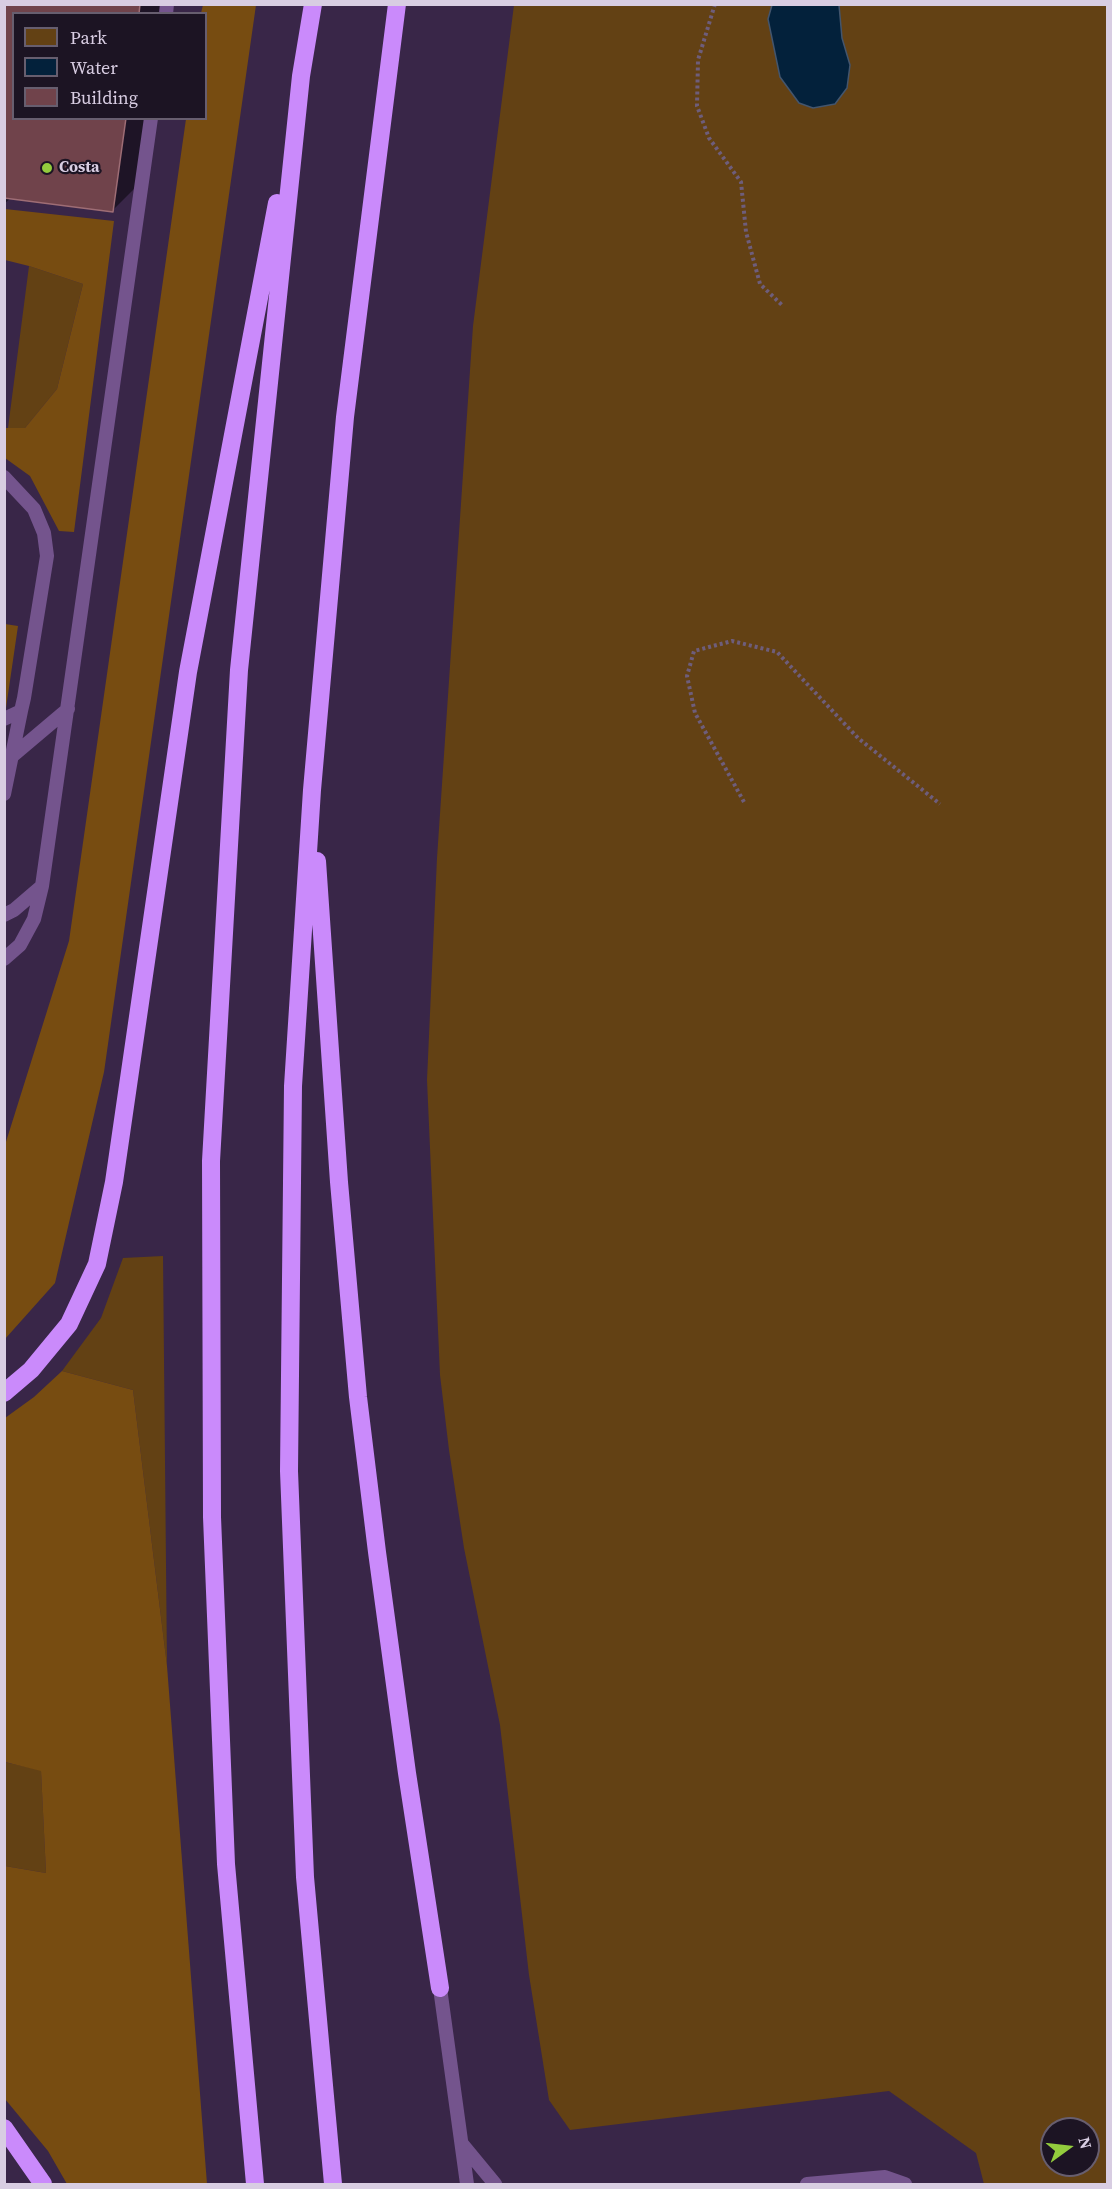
<!DOCTYPE html>
<html>
<head>
<meta charset="utf-8">
<style>
	body { margin:0 }
	#map { position:relative; width:1112px; height:2189px; overflow:hidden; background:#392648; font-family:"Source Serif 4",serif }
	canvas { display:block }
	.frame { position:absolute; inset:0; border:6px solid #d8cde2; pointer-events:none }
	.legend { position:absolute; left:12px; top:12px; width:195px; height:108px; box-sizing:border-box; background:#1c1423; border:2px solid #675e6f; margin:0; padding:8px 10px; list-style:none; font-size:18px; color:#d8cde2 }
	.legend li { display:flex; align-items:center; gap:12px; height:30px }
	.legend b { width:30px; border:2px solid #675e6f }
	.north { position:absolute; left:1040px; top:2117px; width:60px; height:60px; box-sizing:border-box; background:#1c1423; border:2px solid #675e6f; border-radius:50%; rotate:75deg; font-size:16px; font-weight:700; line-height:24px; text-align:center; color:#d8cde2 }
	.north::after { content:''; display:block; margin:auto; width:21px; height:27px; background:#93cc3d; clip-path:polygon(50% 0,100% 100%,50% 72%,0 100%) }
</style>
</head>
<body>
<div id="map">
<canvas width="1112" height="2189"></canvas>
<div class="frame"></div>
<ul class="legend">
<li><b style="height:16px;background:#634114"></b>Park</li>
<li><b style="height:16px;background:#03213b"></b>Water</li>
<li><b style="height:16px;background:#70434b"></b>Building</li>
</ul>
<div class="north">N</div>
</div>
<script>
const g = document.querySelector('canvas').getContext('2d');
g.lineJoin = 'round';
function fillPath(path, color) { g.fillStyle = color; g.fill(path, 'evenodd'); }
const poly = rows => new Path2D(rows.map(r => 'M' + r).join(''));
function stroke(path, color, width, dash) { g.strokeStyle = color; g.lineWidth = width; g.lineCap = dash ? 'butt' : 'round'; g.setLineDash(dash || []); g.stroke(path); }
function drawText(font, color, halo, rows, align = 'center') {
  g.font = font + ' "Source Serif 4",serif'; g.lineWidth = 4.5; g.setLineDash([]); g.textBaseline = 'middle'; g.strokeStyle = halo; g.fillStyle = color; for (const [text, x, y, turn = 0] of rows) {
    g.save(); g.translate(x, y); g.rotate((+turn || 0) * Math.PI / 180); g.textAlign = isNaN(turn) ? turn : align; if (halo) g.strokeText(text, 0, 0); g.fillText(text, 0, 0); g.restore();
  }
}
const green = poly([
	[514,5,1107,5,1107,2184,984,2184,976,2153,889,2091,570,2130,549,2100,529,1975,500,1725,464,1548,449,1450,440,1375,427,1080,437,858,473,326],
	[1052,2129,1088,2129,1088,2165,1052,2165],
	[29,266,83,284,57,389,25,428,8,428],
	[163,1256,167,1666,133,1390,62,1371,101,1318,123,1258],
	[4,1762,41,1770,46,1873,5,1866]
]);
const forest = poly([
	[203,5,256,5,104,1072,55,1283,5,1339,5,1145,69,941,186,119,206,118,206,14,201,13],
	[5,209,114,221,74,532,59,531,30,476,5,458,4,428,25,428,57,389,83,284,29,266,5,260],
	[5,624,18,626,6,708,4,708],
	[62,1371,133,1390,167,1666,207,2184,67,2184,48,2151,5,2099,5,1866,46,1873,41,1771,5,1762,5,1418,34,1397]
]);
const water = poly([
	[772,5,839,5,842,38,850,65,847,88,835,104,813,108,799,103,780,77,768,19,772,5]
]);
const shadow = poly([
	[4,4,160,4,159,14,14,14,14,118,145,118,136,187,113,210,12,197,4,204]
]);
const building = poly([
	[4,4,140,4,139,14,14,14,14,118,126,118,113,212,4,198,4,4]
]);
const path = poly([
	[715,4,698,60,697,106,709,138,741,182,746,232,760,284,783,306],
	[744,802,695,713,687,676,694,651,732,641,777,652,858,738,940,804]
]);
const lane = poly([
	[166,14,167,4],
	[4,477,34,509,44,533,47,556,24,698,21,711,4,719],
	[10,758,68,709],
	[4,794,21,711],
	[4,915,14,910,42,886],
	[4,959,20,945,34,919,42,886,151,118],
	[440,1988,467,2184],
	[462,2144,495,2184],
	[807,2184,885,2177,905,2184]
]);
const highway = poly([
	[317,861,339,1182,358,1397,377,1552,407,1773,440,1988],
	[4,1393,31,1370,69,1324,97,1264,114,1182,188,672,277,203],
	[4,2128,43,2184],
	[255,2184,226,1864,212,1517,211,1161,239,670,301,76,313,4],
	[333,2184,305,1877,289,1471,293,1086,312,790,345,417,397,4]
]);
const markers = [
	[47,168,6,"#93cc3d"]
];
const poiNames = [
	["Costa",59,168]
];
fillPath(green, '#634114');
fillPath(forest, '#774c11');
fillPath(water, '#03213b');
stroke(water, '#43556d', 1.5);
fillPath(shadow, '#0007');
fillPath(building, '#70434b');
stroke(building, '#9e6d75', 1.5);
stroke(path, '#6e5d7b', 4, [3, 3]);
stroke(lane, '#74548d', 14);
stroke(highway, '#ca8afb', 18);
for (const [x, y, r, color] of markers) { const dot = new Path2D(); dot.arc(x, y, r, 0, 2 * Math.PI); g.fillStyle = color; g.fill(dot); stroke(dot, '#1c1423', 2); }
drawText('bold 16px', '#d8cde2', '#1c1423', poiNames, 'left');
</script>
</body>
</html>
